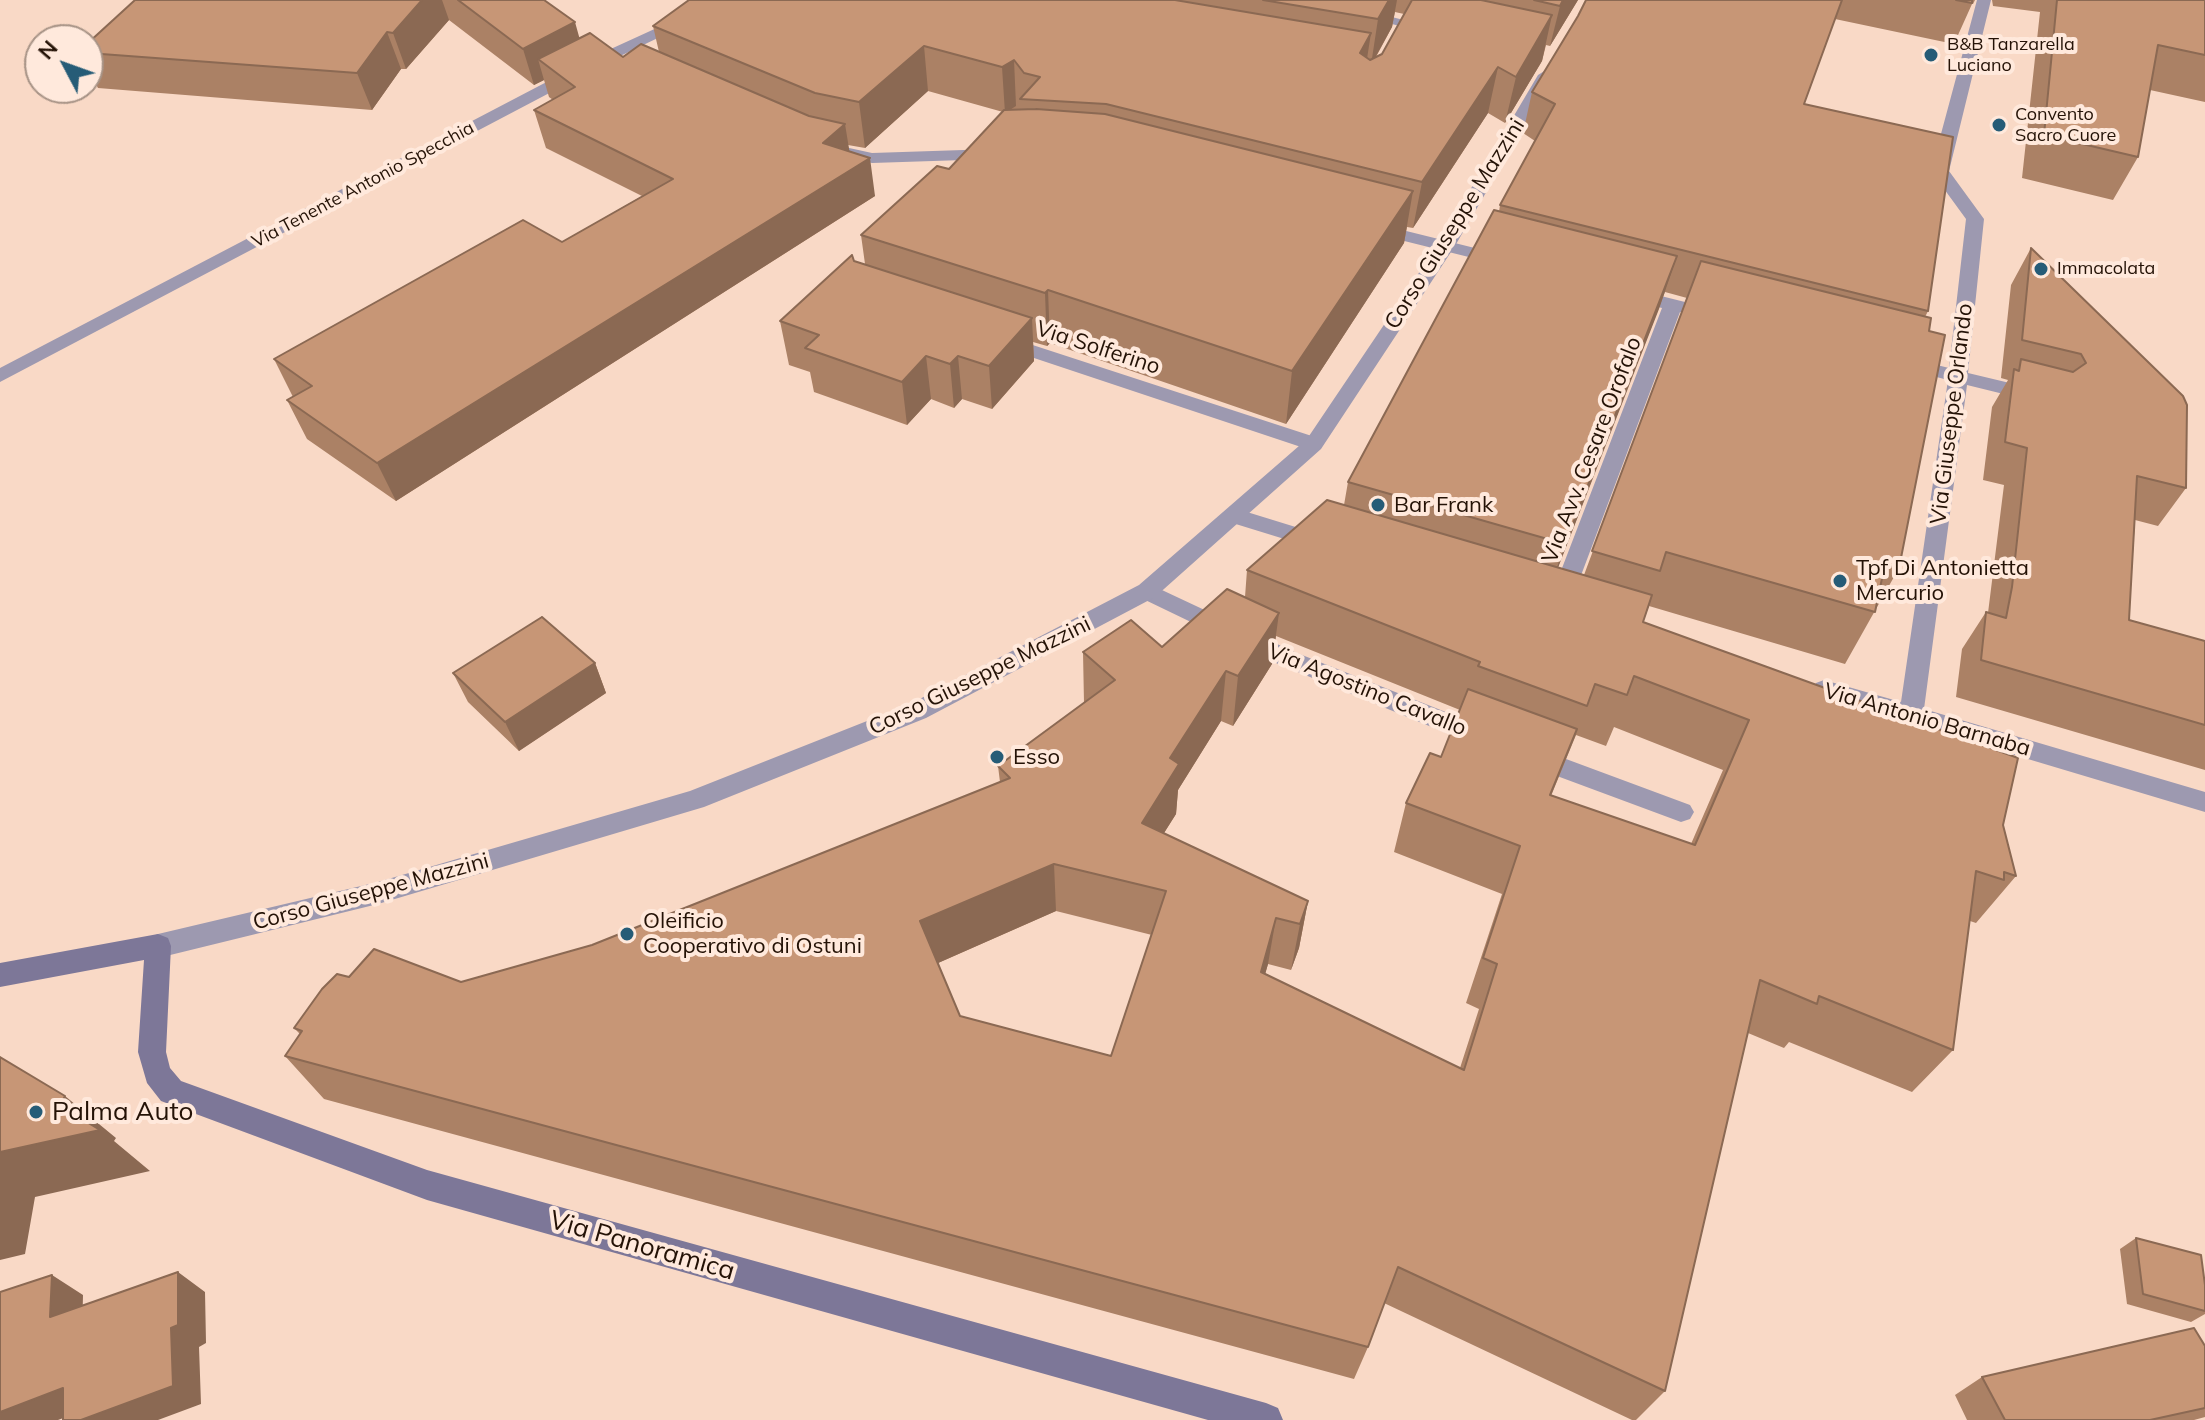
<!DOCTYPE html>
<html>
<head>
<meta charset="utf-8">
<style>
	body { margin:0 }
	#map { position:relative; width:2205px; height:1420px; overflow:hidden; background:#f9d9c6; font-family:Mulish,sans-serif }
	canvas { display:block }
	.north { position:absolute; left:24px; top:24px; width:80px; height:80px; box-sizing:border-box; background:#ffe9dc; border:2px solid #a79386; border-radius:50%; rotate:311deg; font-size:22px; font-weight:700; line-height:32px; text-align:center; color:#241206 }
	.north::after { content:''; display:block; margin:auto; width:28px; height:36px; background:#265c77; clip-path:polygon(50% 0,100% 100%,50% 72%,0 100%) }
</style>
</head>
<body>
<div id="map">
<canvas width="2205" height="1420"></canvas>
<div class="north">N</div>
</div>
<script>
const g = document.querySelector('canvas').getContext('2d');
g.lineJoin = 'round';
const poly = rows => new Path2D(rows.map(r => 'M' + r).join(''));
function fillPath(path, color) { g.fillStyle = color; g.fill(path, 'evenodd'); }
function stroke(path, color, width, dash) { g.strokeStyle = color; g.lineWidth = width; g.lineCap = dash ? 'butt' : 'round'; g.setLineDash(dash || []); g.stroke(path); }
function drawText(font, color, halo, rows, align = 'center') {
  g.font = font + ' Mulish,sans-serif'; g.lineWidth = 8; g.setLineDash([]); g.textBaseline = 'middle'; g.strokeStyle = halo; g.fillStyle = color; for (const [text, x, y, turn = 0] of rows) {
    g.save(); g.translate(x, y); g.rotate((+turn || 0) * Math.PI / 180); g.textAlign = isNaN(turn) ? turn : align; if (halo) g.strokeText(text, 0, 0); g.fillText(text, 0, 0); g.restore();
  }
}
const minor = poly([
	[1298,0,1325,0,1439,29,1431,34,1298,0],
	[1977,0,1991,0,1949,171,1984,219,1968,373,2039,390,2042,395,2032,401,1967,385,1924,709,2205,792,2205,812,1824,698,1816,695,1812,689,1816,683,1824,680,1901,702,1948,380,1902,368,1899,364,1909,358,1949,368,1966,219,1931,171,1977,0],
	[840,146,872,153,994,149,1002,154,994,159,872,163,834,155,832,151,840,146],
	[1374,223,1507,256,1510,260,1501,265,1368,232,1368,224,1374,223],
	[1629,288,1721,311,1723,315,1714,321,1680,312,1571,602,1560,610,1549,602,1662,308,1622,298,1622,290,1629,288],
	[1005,336,1321,439,1324,444,1314,451,1307,449,998,346,995,342,998,338,1005,336],
	[1234,508,1328,537,1331,542,1320,550,1226,521,1223,516,1234,508],
	[1147,583,1292,651,1491,730,1494,737,1491,744,1482,747,1473,744,1276,663,1139,597,1136,591,1147,583],
	[1531,746,1690,805,1694,812,1690,819,1681,822,1522,763,1519,756,1522,749,1531,746]
]);
const tertiary = poly([
	[718,0,737,0,614,59,0,382,0,368,602,53,718,0],
	[1546,70,1554,75,1455,246,1321,449,1155,597,926,718,704,807,378,904,158,958,148,954,145,946,148,938,158,934,378,882,690,791,910,704,1139,585,1307,439,1437,246,1538,75,1546,70]
]);
const secondary = poly([
	[158,934,168,938,171,946,166,1052,170,1068,181,1081,427,1170,1266,1403,1278,1408,1283,1420,1208,1420,427,1200,161,1101,147,1083,138,1052,144,960,0,987,0,963,158,934]
]);
const wall = poly([
	[135,0,544,0,580,38,623,57,659,52,653,26,689,0,1578,0,1550,46,1546,45,1542,61,1505,123,1488,113,1413,228,1407,227,1404,243,1286,424,1050,343,1047,346,1033,342,1034,361,992,409,962,399,954,408,931,399,907,425,814,392,810,372,789,365,780,321,854,261,865,264,861,235,949,169,1003,112,928,91,865,148,848,145,849,151,875,196,396,501,307,439,287,400,293,397,274,359,562,242,642,196,546,148,534,110,553,100,549,97,544,80,534,85,449,20,406,69,401,69,372,110,98,88,88,70,88,43],
	[1395,12,1404,14,1382,54,1376,57,1392,27],
	[1586,0,1975,0,1973,4,1972,4,1954,44,1835,19,1804,104,1928,311,1925,317,1899,568,1845,664,1649,606,1643,622,2003,825,2016,876,1976,923,1970,921,1969,923,1953,1050,1912,1092,1789,1042,1784,1048,1748,1033,1665,1391,1636,1420,1632,1420,1384,1303,1368,1347,1354,1379,324,1099,285,1056,300,1034,294,1028,349,977,461,982,592,945,1000,782,998,766,1084,703,1083,652,1162,647,1245,597,1247,570,1344,505,1348,482,1499,212,1500,205,1535,141,1523,133,1532,92,1578,16],
	[1665,292,1687,298,1584,575,1558,567],
	[1276,636,1460,710,1441,757,1406,803,1394,852,1502,894,1466,1003,1479,1009,1460,1068,1265,974,1268,964,1291,970,1299,948,1308,901,1164,833,1176,814,1178,790,1221,721,1233,726,1272,664],
	[1614,727,1723,770,1691,844,1551,796,1576,735,1606,746],
	[1056,911,1152,935,1111,1056,960,1016,938,963],
	[1992,0,2205,0,2205,102,2150,90,2138,157,2113,200,2022,178,2040,12,1993,6],
	[2031,248,2186,488,2158,526,2135,520,2129,620,2205,641,2205,770,1956,697,1962,649,1986,612,1988,613,2004,485,1983,480,1992,407,2008,380,2001,378,2011,285],
	[595,663,606,693,519,751,468,702,453,673],
	[2136,1238,2205,1285,2205,1314,2191,1322,2127,1304,2120,1249],
	[2205,1346,2205,1417,2194,1420,1967,1420,1955,1395,1982,1377]
]);
const shadedWall = poly([
	[422,0,442,0,449,20,406,69,393,33],
	[1389,0,1397,0,1392,27,1371,65,1378,19],
	[1563,0,1578,0,1550,46,1560,6],
	[1552,15,1542,61,1505,123,1516,77],
	[575,22,585,58,538,59,544,80,534,85,523,49],
	[387,32,401,69,372,110,357,73],
	[1371,33,1364,78,1360,53],
	[924,46,928,91,865,148,859,102],
	[1014,60,1016,106,1005,113,1002,67],
	[1498,67,1488,113,1413,228,1422,182],
	[845,124,851,161,823,143],
	[870,158,875,196,396,501,377,463],
	[1413,191,1404,243,1286,424,1292,371],
	[1677,256,1659,309,1547,596,1565,544],
	[1048,290,1050,343,1047,346,1045,293],
	[1032,318,1034,361,992,409,989,366],
	[926,356,931,399,907,425,902,382],
	[958,356,962,399,954,408,950,364],
	[1279,613,1272,664,1233,726,1238,676],
	[595,663,606,693,519,751,505,722],
	[1226,671,1221,721,1178,790,1176,814,1140,871,1142,823,1170,758],
	[1054,864,1056,911,929,967,920,921],
	[1308,901,1299,948,1291,970,1300,924],
	[1276,918,1268,964,1253,1017,1261,972],
	[65,1096,116,1138,114,1141,150,1171,35,1197,25,1254,0,1260,0,1152,60,1106],
	[178,1272,205,1292,206,1343,199,1347,201,1404,158,1420,81,1420,171,1328],
	[52,1275,83,1295,82,1336,50,1317],
	[63,1388,95,1406,58,1420,0,1420,0,1412]
]);
const building = poly([
	[135,0,422,0,393,33,387,32,357,73,88,53,88,43,135,0],
	[458,0,544,0,575,22,523,49,458,0],
	[689,0,1175,0,1371,33,1360,53,1370,60,1382,54,1412,0,1481,0,1552,15,1516,77,1498,67,1422,182,1106,104,1020,99,1040,77,1024,73,1014,60,1002,67,924,46,859,102,815,93,653,26,689,0],
	[1263,0,1389,0,1378,19,1263,0],
	[1534,0,1563,0,1560,6,1534,0],
	[1586,0,1842,0,1804,104,1953,137,1928,311,1500,205,1555,104,1532,92,1578,16,1586,0],
	[1956,0,1972,0,1972,3,1956,0],
	[2057,0,2205,0,2205,55,2158,45,2138,157,2044,135,2057,0],
	[590,33,623,57,641,44,809,116,845,124,823,143,870,158,377,463,287,400,312,386,274,359,523,220,562,242,673,179,534,110,575,87,538,59,590,33],
	[1036,109,1105,114,1413,191,1292,371,1048,290,1045,293,861,235,937,166,949,169,1004,110,1036,109],
	[1494,210,1677,256,1565,544,1348,482,1494,210],
	[2031,248,2183,396,2187,405,2186,488,2137,476,2129,620,2205,641,2205,725,1981,660,1986,612,2006,618,2012,587,2027,448,2005,442,2014,369,2019,371,2021,359,2073,372,2086,363,2081,354,2022,340,2031,248],
	[852,255,854,261,1032,318,989,366,958,356,950,364,926,356,902,382,805,348,819,335,780,321,852,255],
	[1701,261,1931,318,1929,331,1945,335,1899,568,1885,564,1875,612,1666,552,1660,571,1592,551,1701,261],
	[1327,500,1652,595,1643,622,2018,758,2003,825,2016,876,2004,872,2004,880,1976,871,1953,1050,1819,996,1817,1004,1760,980,1665,1391,1398,1267,1368,1347,285,1056,302,1031,294,1028,322,989,337,974,349,977,374,949,461,982,592,945,1010,778,998,766,1115,680,1083,652,1131,620,1162,647,1227,589,1279,613,1238,676,1226,671,1170,758,1179,764,1142,823,1308,901,1300,924,1276,918,1261,972,1464,1070,1497,964,1483,958,1520,846,1406,803,1430,753,1441,757,1468,689,1577,729,1550,795,1695,845,1749,720,1634,676,1627,695,1595,684,1587,706,1478,666,1480,662,1247,570,1327,500],
	[1054,864,1166,891,1111,1056,960,1016,920,921,1054,864],
	[542,617,595,663,505,722,453,673,542,617],
	[0,1057,65,1096,60,1106,100,1130,0,1152,0,1057],
	[2136,1238,2201,1255,2205,1285,2205,1311,2143,1294,2136,1238],
	[178,1272,178,1325,171,1328,173,1386,81,1420,63,1420,63,1388,0,1412,0,1292,52,1275,50,1317,178,1272],
	[2194,1328,2205,1346,2205,1408,2150,1420,2005,1420,1982,1377,2194,1328]
]);
const markers = [
	[1931,55,8,"#265c77"],
	[1999,125,8,"#265c77"],
	[2041,269,8,"#265c77"],
	[1378,505,8,"#265c77"],
	[1840,581,8,"#265c77"],
	[997,757,8,"#265c77"],
	[627,934,8,"#265c77"],
	[36,1112,8,"#265c77"]
];
const farPoinames = [
	["B&B Tanzarella",1947,45],
	["Luciano",1947,66],
	["Convento",2015,115],
	["Sacro Cuore",2015,136],
	["Immacolata",2057,269]
];
const farStreetnames = [
	["Via Tenente Antonio Specchia",363,185,-28]
];
const streetNames = [
	["Corso Giuseppe Mazzini",1455,224,-58],
	["Via Solferino",1098,348,18],
	["Via Giuseppe Orlando",1952,414,-83],
	["Via Avv. Cesare Orofalo",1592,450,-69],
	["Corso Giuseppe Mazzini",980,676,-26],
	["Via Agostino Cavallo",1367,690,22],
	["Via Antonio Barnaba",1927,720,16],
	["Corso Giuseppe Mazzini",371,892,-15]
];
const poiNames = [
	["Bar Frank",1394,505],
	["Tpf Di Antonietta",1856,568],
	["Mercurio",1856,593],
	["Esso",1013,757],
	["Oleificio",643,921],
	["Cooperativo di Ostuni",643,946]
];
const nearPoinames = [
	["Palma Auto",52,1112]
];
const nearStreetnames = [
	["Via Panoramica",642,1246,16]
];
fillPath(minor, '#9d99b0');
fillPath(tertiary, '#9d99b0');
fillPath(secondary, '#7d7798');
fillPath(wall, '#ab8165');
fillPath(shadedWall, '#8b6953');
fillPath(building, '#c79676');
stroke(building, '#8b6953', 2);
for (const [x, y, r, color] of markers) { const dot = new Path2D(); dot.arc(x, y, r, 0, 2 * Math.PI); g.fillStyle = color; g.fill(dot); stroke(dot, '#ffe9dc', 3); }
drawText('18px', '#241206', '#ffe9dc', farPoinames, 'left');
drawText('18px', '#241206', '#ffe9dc', farStreetnames);
drawText('22px', '#241206', '#ffe9dc', streetNames);
drawText('22px', '#241206', '#ffe9dc', poiNames, 'left');
drawText('26px', '#241206', '#ffe9dc', nearPoinames, 'left');
drawText('26px', '#241206', '#ffe9dc', nearStreetnames);
</script>
</body>
</html>
